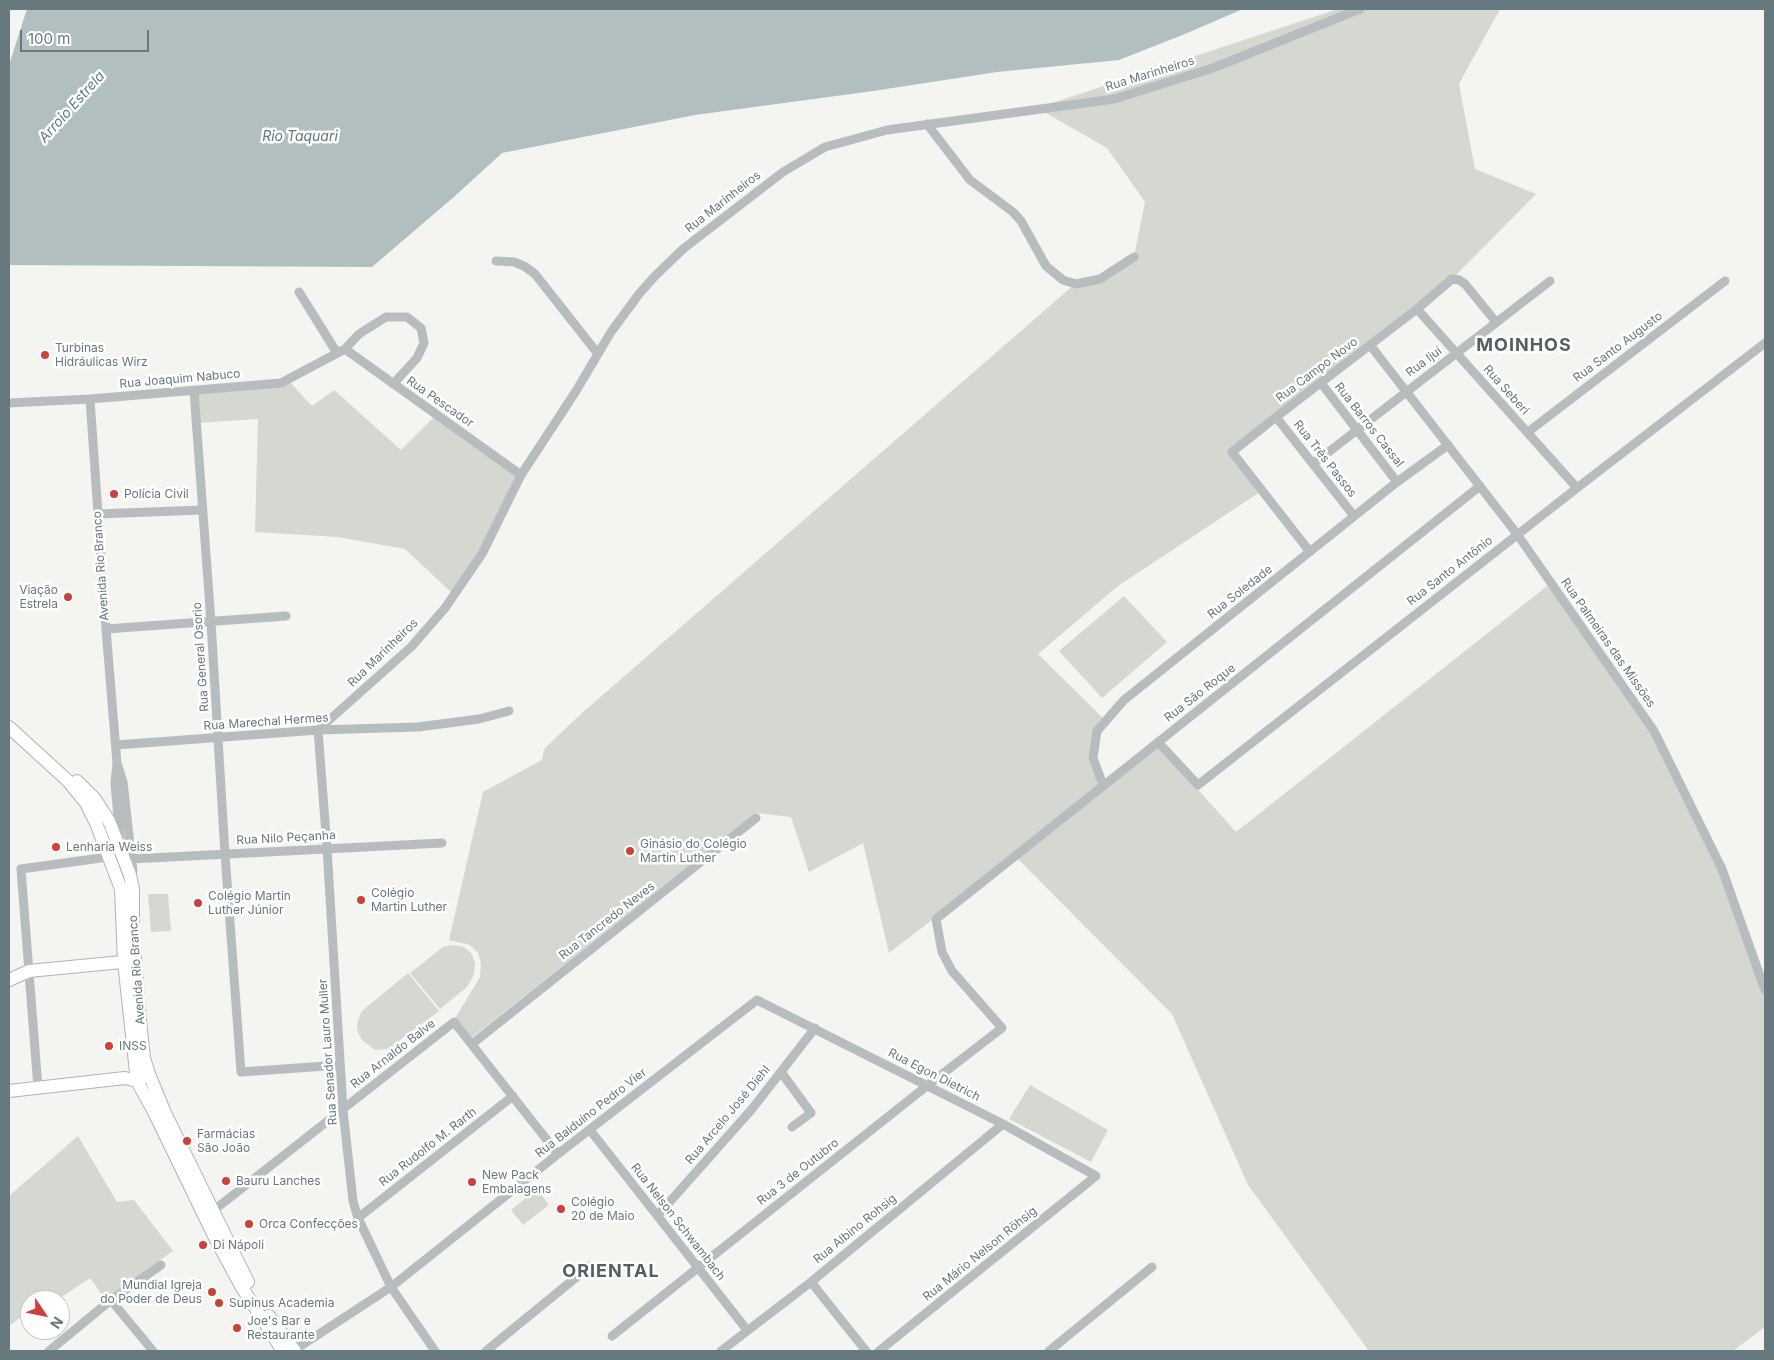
<!DOCTYPE html>
<html>
<head>
<meta charset="utf-8">
<style>
	body { margin:0 }
	#map { position:relative; width:1774px; height:1360px; overflow:hidden; background:#f4f4f1; font-family:Inter,sans-serif }
	canvas { display:block }
	.frame { position:absolute; inset:0; border:10px solid #67787e; pointer-events:none }
	.north { position:absolute; left:20px; top:1290px; width:50px; height:50px; box-sizing:border-box; background:#fff; border:1px solid #c2c9cb; border-radius:50%; rotate:124deg; font-size:14px; font-weight:700; line-height:20px; text-align:center; color:#67787e }
	.north::after { content:''; display:block; margin:auto; width:18px; height:22px; background:#cc413a; clip-path:polygon(50% 0,100% 100%,50% 72%,0 100%) }
	.scale { position:absolute; left:20px; top:30px; width:129px; height:22px; box-sizing:border-box; border:2px solid #67787e; border-top:0; padding-left:6px; font-size:15px; line-height:18px; white-space:nowrap; color:#67787e; -webkit-text-stroke:4px #fff; paint-order:stroke }
</style>
</head>
<body>
<div id="map">
<canvas width="1774" height="1360"></canvas>
<div class="frame"></div>
<div class="north">N</div>
<div class="scale">100 m</div>
</div>
<script>
const g = document.querySelector('canvas').getContext('2d');
g.lineJoin = 'round';
function fillPath(path, color) { g.fillStyle = color; g.fill(path, 'evenodd'); }
const poly = rows => new Path2D(rows.map(r => 'M' + r).join(''));
function stroke(path, color, width, dash) { g.strokeStyle = color; g.lineWidth = width; g.lineCap = dash ? 'butt' : 'round'; g.setLineDash(dash || []); g.stroke(path); }
function drawText(font, color, halo, rows, align = 'center') {
  g.font = font + ' Inter,sans-serif'; g.lineWidth = 5; g.setLineDash([]); g.textBaseline = 'middle'; g.strokeStyle = halo; g.fillStyle = color; for (const [text, x, y, turn = 0] of rows) {
    g.save(); g.translate(x, y); g.rotate((+turn || 0) * Math.PI / 180); g.textAlign = isNaN(turn) ? turn : align; if (halo) g.strokeText(text, 0, 0); g.fillText(text, 0, 0); g.restore();
  }
}
const green = poly([
	[1338,9,1500,9,1459,84,1475,169,1536,194,1452,279,1232,451,1263,490,1118,586,1038,654,1105,720,1093,756,1103,783,936,917,889,953,863,843,809,872,791,817,756,813,470,1039,454,1020,480,977,481,964,478,953,470,945,449,940,483,792,542,760,544,749,582,713,1076,283,1100,278,1134,256,1145,202,1107,148,1037,108],
	[288,380,312,406,334,390,401,450,433,418,521,475,454,595,405,549,337,537,255,532,258,419,196,423,194,391],
	[1551,583,1654,731,1722,869,1765,990,1765,1327,1733,1351,1369,1351,1248,1185,1172,1014,1017,858,1158,745,1236,832],
	[1124,596,1167,642,1102,698,1059,651],
	[148,894,168,894,171,931,151,932],
	[452,945,464,947,471,953,475,962,474,975,467,987,440,1009,410,973,443,947],
	[408,973,439,1011,388,1049,375,1050,362,1040,358,1033,357,1025,359,1018,362,1011],
	[1030,1085,1108,1130,1091,1162,1009,1119],
	[78,1136,117,1202,134,1200,173,1251,105,1299,90,1278,57,1300,30,1300,30,1316,24,1315,9,1326,9,1196],
	[537,1189,549,1205,523,1225,511,1210]
]);
const water = poly([
	[27,9,1243,9,1185,34,1119,60,997,72,873,91,695,115,502,153,455,196,372,267,9,265,9,65]
]);
const minor = poly([
	[927,124,970,180,1013,212,1021,221,1046,266,1063,280,1076,284,1100,279,1134,257],
	[496,261,514,262,524,266,535,274,598,354],
	[299,292,337,353],
	[1417,309,1577,488],
	[1370,345,1517,534,1654,731,1722,869,1765,990],
	[345,349,521,475],
	[1321,383,1397,482],
	[194,391,211,622,225,854,241,1072,340,1065],
	[90,399,106,629,117,763,123,782,133,872],
	[9,403,90,399,281,383,345,349,359,334,386,317,407,317,421,328,424,343,417,358,393,384],
	[1276,417,1354,516],
	[1528,432,1725,281],
	[1313,464,1550,281],
	[97,514,202,510],
	[1310,552,1232,452,1276,417,1417,309,1452,279,1459,280,1465,284,1496,322],
	[106,629,286,616],
	[318,730,411,647,445,608,482,554,521,475,576,391,611,332,639,294,655,276,683,249,783,172,825,147,887,130,1114,99,1213,68,1360,9],
	[318,730,327,848,343,1110,353,1201,358,1218,391,1287,435,1351],
	[1158,742,1198,785,1577,488,1765,343],
	[116,745,318,730,418,727,479,719,509,711],
	[117,763,115,783,120,840],
	[1103,785,1093,758,1097,731,1124,700,1397,482,1448,445],
	[131,859,442,843],
	[472,1044,756,818],
	[781,1072,811,1113,792,1127],
	[38,1088,21,869,108,857],
	[590,1130,747,1330],
	[209,1214,454,1022,558,1154],
	[658,1215,752,1109,815,1028],
	[358,1218,513,1096],
	[811,1282,866,1351],
	[111,1300,153,1351],
	[612,1336,928,1085,1002,1028,952,971,942,952,936,919,1480,486],
	[49,1351,111,1300,161,1265],
	[293,1351,391,1287,558,1154,757,1000,1003,1124,1096,1176,879,1351],
	[486,1351,590,1266],
	[721,1351,811,1282,1003,1124],
	[1049,1351,1152,1267]
]);
const major = poly([
	[9,727,68,781,86,803,96,823,121,889,124,962,137,1081,154,1112,214,1236,241,1286,283,1351],
	[77,781,95,799,109,821,130,875,133,889,133,931,139,1011,144,1058,149,1074,165,1113,248,1282],
	[9,980,29,971,132,961],
	[9,1091,125,1078,137,1081,142,1078],
	[269,1316,295,1351]
]);
const markers = [
	[45,355,5,"#cc413a"],
	[114,494,5,"#cc413a"],
	[68,597,5,"#cc413a"],
	[56,847,5,"#cc413a"],
	[630,851,5,"#cc413a"],
	[361,900,5,"#cc413a"],
	[198,903,5,"#cc413a"],
	[109,1046,5,"#cc413a"],
	[187,1141,5,"#cc413a"],
	[226,1181,5,"#cc413a"],
	[472,1182,5,"#cc413a"],
	[561,1209,5,"#cc413a"],
	[249,1224,5,"#cc413a"],
	[203,1245,5,"#cc413a"],
	[212,1292,5,"#cc413a"],
	[219,1303,5,"#cc413a"],
	[237,1328,5,"#cc413a"]
];
const streetNames = [
	["Rua Marinheiros",1150,74,-17],
	["Rua Marinheiros",723,202,-38],
	["Rua Santo Augusto",1618,347,-37],
	["Rua Ijuí",1424,362,-37],
	["Rua Campo Novo",1317,370,-37],
	["Rua Joaquim Nabuco",180,379,-5],
	["Rua Seberi",1506,390,48],
	["Rua Pescador",440,402,35],
	["Rua Barros Cassal",1369,425,52],
	["Rua Três Passos",1325,459,52],
	["Avenida Rio Branco",101,566,-94],
	["Rua Santo Antônio",1450,571,-38],
	["Rua Soledade",1240,592,-38],
	["Rua Palmeiras das Missões",1608,643,55],
	["Rua Marinheiros",383,653,-44],
	["Rua General Osorio",201,657,-94],
	["Rua São Roque",1200,693,-38],
	["Rua Marechal Hermes",266,722,-4],
	["Rua Nilo Peçanha",286,838,-3],
	["Rua Tancredo Neves",607,921,-38],
	["Avenida Rio Branco",137,970,-94],
	["Rua Senador Lauro Muller",328,1052,-94],
	["Rua Arnaldo Balve",393,1054,-38],
	["Rua Egon Dietrich",934,1075,27],
	["Rua Balduíno Pedro Vier",591,1113,-38],
	["Rua Arcelo José Diehl",728,1115,-50],
	["Rua Rudolfo M. Rarth",428,1147,-38],
	["Rua 3 de Outubro",798,1172,-38],
	["Rua Nelson Schwambach",678,1222,52],
	["Rua Albino Rohsig",855,1229,-39],
	["Rua Mário Nelson Röhsig",980,1254,-39]
];
const poiNames = [
	["Turbinas",55,348],
	["Hidráulicas Wirz",55,362],
	["Polícia Civil",124,494],
	["Viação",58,590,"right"],
	["Estrela",58,604,"right"],
	["Ginásio do Colégio",640,844],
	["Martin Luther",640,858],
	["Lenharia Weiss",66,847],
	["Colégio",371,893],
	["Martin Luther",371,907],
	["Colégio Martin",208,896],
	["Luther Júnior",208,910],
	["INSS",119,1046],
	["Farmácias",197,1134],
	["São João",197,1148],
	["New Pack",482,1175],
	["Embalagens",482,1189],
	["Bauru Lanches",236,1181],
	["Colégio",571,1202],
	["20 de Maio",571,1216],
	["Orca Confecções",259,1224],
	["Di Nápoli",213,1245],
	["Mundial Igreja",202,1285,"right"],
	["do Poder de Deus",202,1299,"right"],
	["Supinus Academia",229,1303],
	["Joe's Bar e",247,1321],
	["Restaurante",247,1335]
];
const waterNames = [
	["Arroio Estrela",72,107,-48],
	["Rio Taquari",300,137]
];
const districtNames = [
	["MOINHOS",1524,346],
	["ORIENTAL",611,1272]
];
fillPath(green, '#d5d8d1');
fillPath(water, '#b1bfc0');
stroke(major, '#aeb3b5', 14);
stroke(minor, '#b7bdbf', 9);
stroke(major, '#fff', 12);
for (const [x, y, r, color] of markers) { const dot = new Path2D(); dot.arc(x, y, r, 0, 2 * Math.PI); g.fillStyle = color; g.fill(dot); stroke(dot, '#fff', 2); }
drawText('12px', '#67787e', '#fff', streetNames);
drawText('12px', '#67787e', '#fff', poiNames, 'left');
drawText('italic 14px', '#63797b', '#fff', waterNames);
g.letterSpacing = '1px';
drawText('bold 18px', '#546064', '#fff', districtNames);
g.letterSpacing = '0px';
</script>
</body>
</html>
